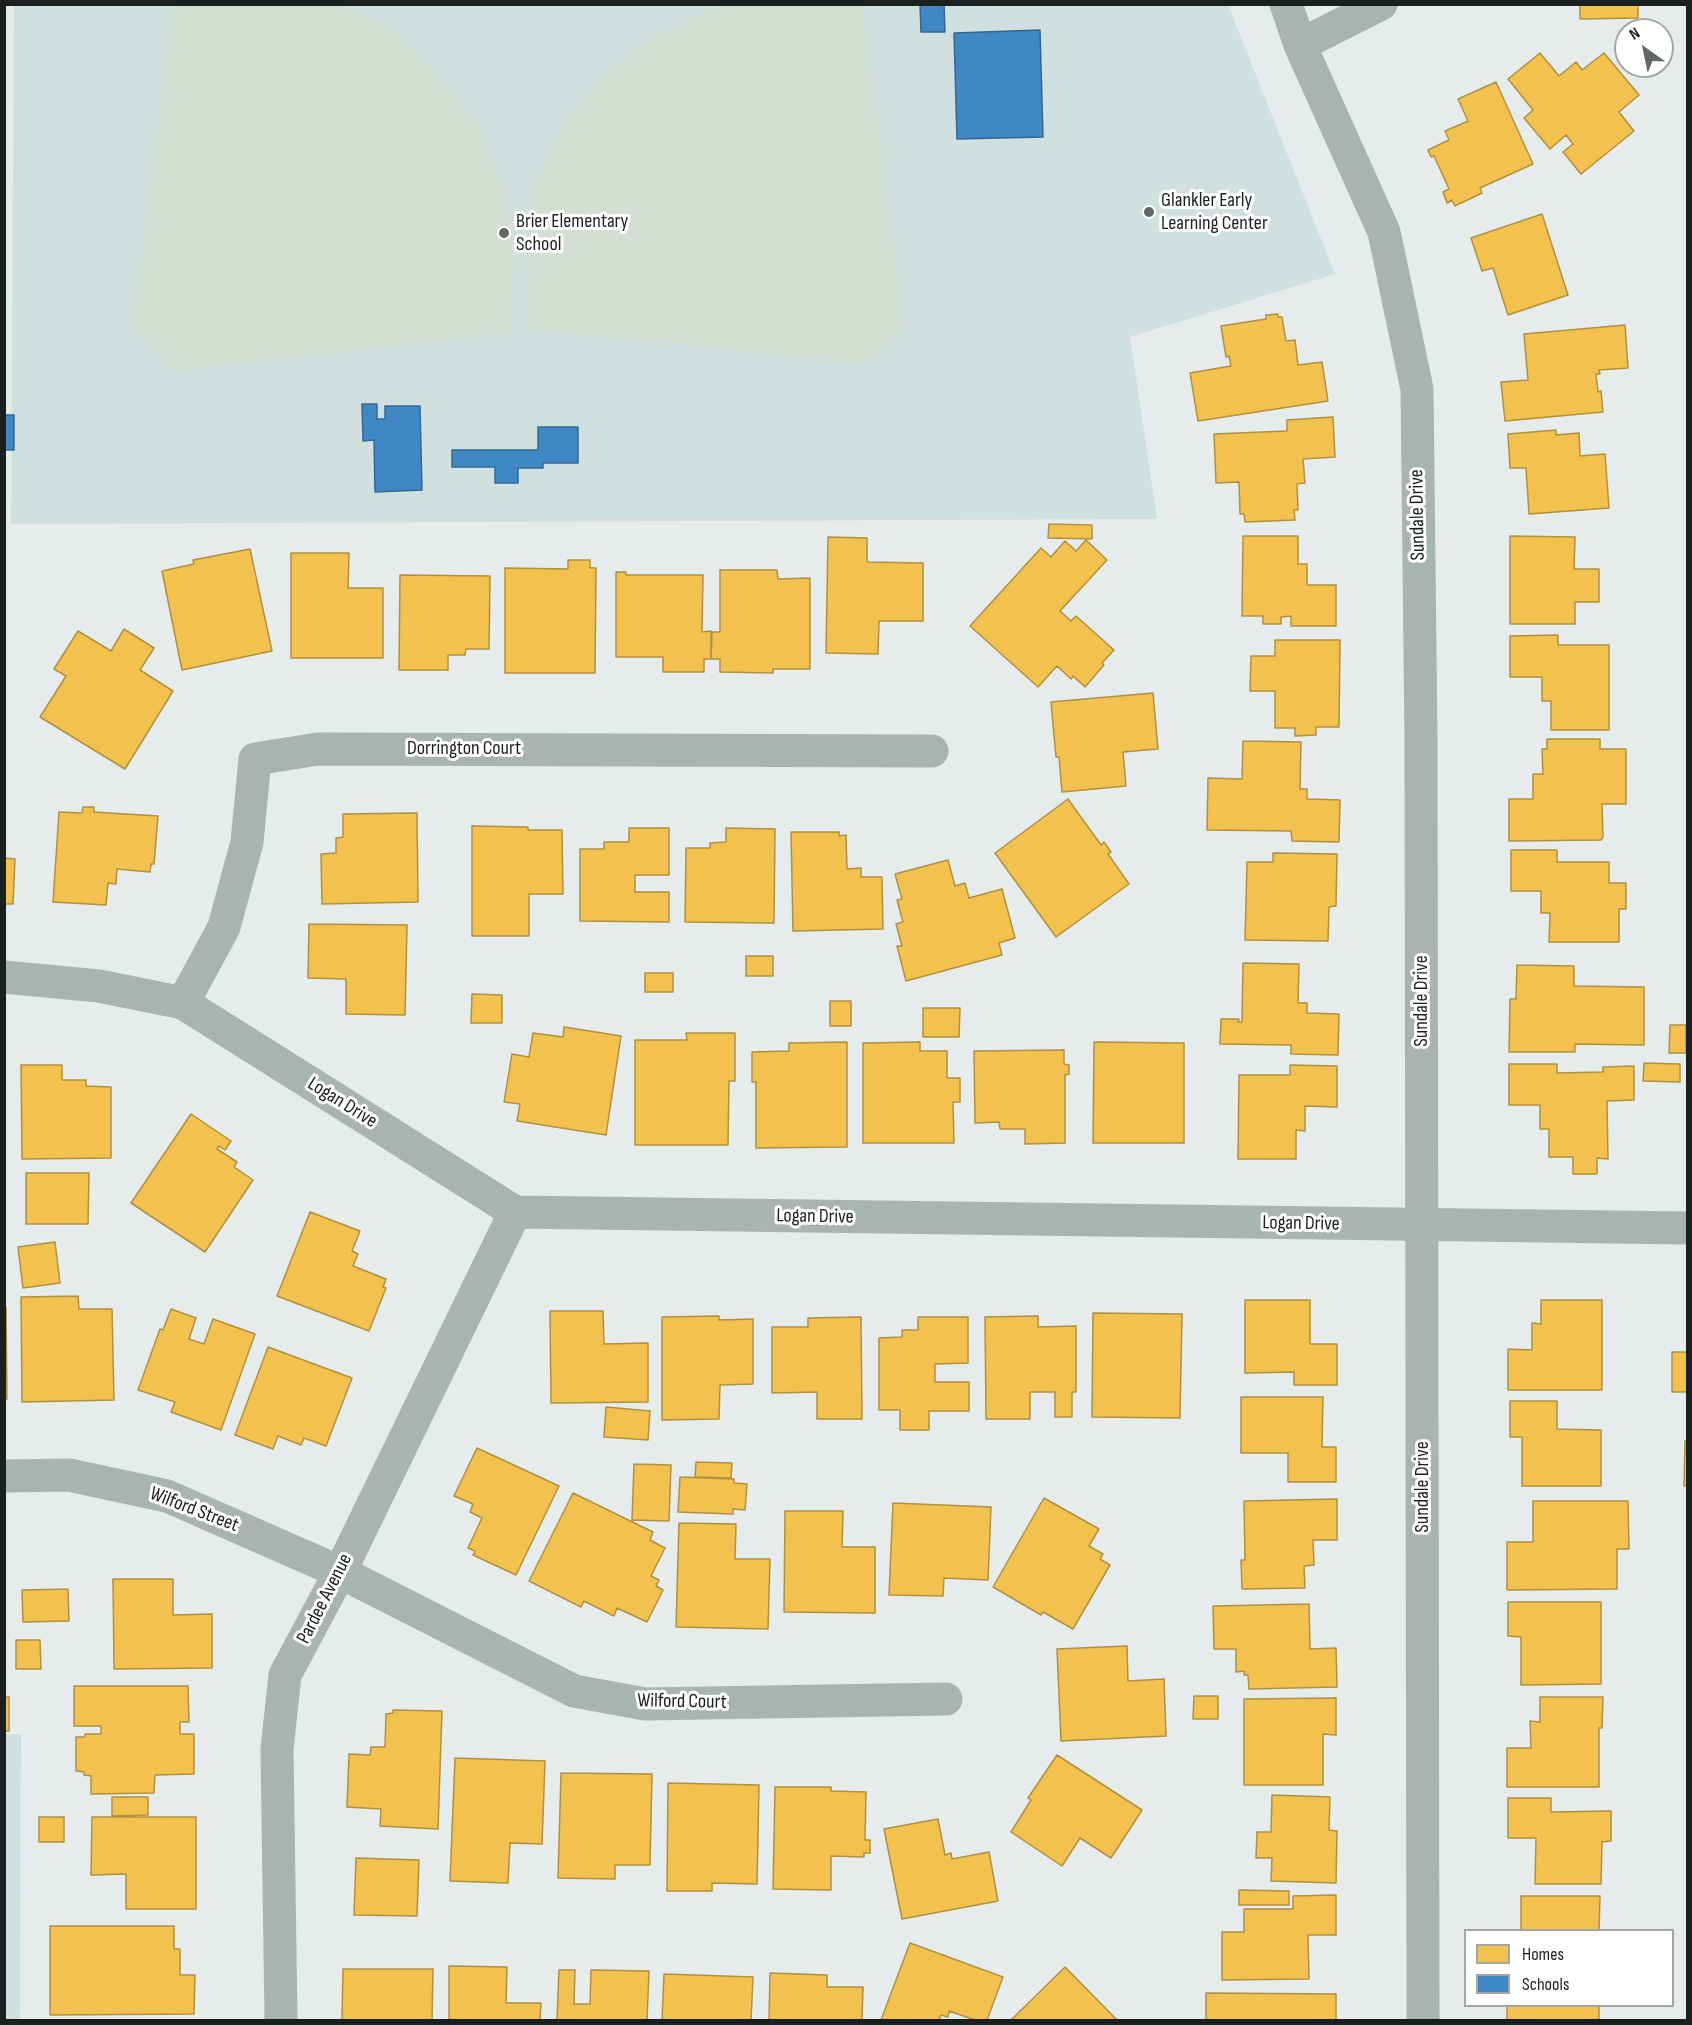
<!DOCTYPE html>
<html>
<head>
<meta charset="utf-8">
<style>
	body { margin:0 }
	#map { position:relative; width:1692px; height:2025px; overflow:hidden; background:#e5eceb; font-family:"Sofia Sans Condensed",sans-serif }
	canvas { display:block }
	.frame { position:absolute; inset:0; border:6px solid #1a1f1f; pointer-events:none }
	.legend { position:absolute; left:1464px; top:1929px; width:210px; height:78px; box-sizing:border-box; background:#fff; border:2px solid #a3a5a5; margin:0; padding:8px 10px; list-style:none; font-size:18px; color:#1a1f1f }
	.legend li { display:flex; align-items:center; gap:12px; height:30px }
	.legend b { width:30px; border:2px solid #a3a5a5 }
	.north { position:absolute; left:1614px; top:18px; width:60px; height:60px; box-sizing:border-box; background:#fff; border:2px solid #a3a5a5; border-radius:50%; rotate:327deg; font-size:16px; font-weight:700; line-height:24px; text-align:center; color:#1a1f1f }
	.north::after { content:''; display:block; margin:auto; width:21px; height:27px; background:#616766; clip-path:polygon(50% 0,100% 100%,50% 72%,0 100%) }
</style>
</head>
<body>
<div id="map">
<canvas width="1692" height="2025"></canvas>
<div class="frame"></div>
<ul class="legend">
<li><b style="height:16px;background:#f2c14e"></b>Homes</li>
<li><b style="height:16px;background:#3f88c5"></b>Schools</li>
</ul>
<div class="north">N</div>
</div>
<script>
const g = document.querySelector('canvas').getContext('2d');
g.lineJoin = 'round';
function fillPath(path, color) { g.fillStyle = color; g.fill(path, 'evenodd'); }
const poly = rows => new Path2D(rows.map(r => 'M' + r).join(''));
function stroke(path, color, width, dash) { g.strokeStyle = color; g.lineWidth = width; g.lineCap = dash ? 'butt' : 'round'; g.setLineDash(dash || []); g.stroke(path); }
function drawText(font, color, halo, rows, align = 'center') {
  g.font = font + ' "Sofia Sans Condensed",sans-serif'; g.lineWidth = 6; g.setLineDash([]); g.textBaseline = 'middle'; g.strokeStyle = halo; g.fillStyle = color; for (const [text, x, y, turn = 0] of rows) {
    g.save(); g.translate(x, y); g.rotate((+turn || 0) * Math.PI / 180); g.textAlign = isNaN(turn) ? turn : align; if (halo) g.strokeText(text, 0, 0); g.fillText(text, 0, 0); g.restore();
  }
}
const built = poly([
	[14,5,1228,5,1335,274,1130,337,1157,519,11,524],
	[5,1734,21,1734,20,2020,5,2020]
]);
const green = poly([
	[732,4,863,5,904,328,864,364,526,329,532,191,563,127,601,77,648,41,711,9],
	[173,5,342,5,385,24,432,69,477,123,505,188,514,256,509,333,173,371,132,328]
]);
const homes = poly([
	[1580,4,1638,4,1638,18,1580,19,1580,4],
	[1540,53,1559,76,1576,62,1582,70,1604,53,1639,95,1619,112,1634,131,1581,174,1563,152,1573,144,1566,135,1550,149,1524,118,1533,110,1508,79,1540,53],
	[1496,82,1533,164,1480,188,1482,193,1455,206,1452,200,1447,203,1443,192,1449,189,1434,156,1431,157,1428,150,1449,140,1445,131,1468,121,1458,99,1496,82],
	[1542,214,1568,295,1508,315,1493,268,1482,271,1471,238,1542,214],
	[1278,314,1278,317,1282,317,1286,341,1295,340,1298,365,1322,362,1328,401,1198,421,1190,373,1231,366,1229,356,1226,357,1221,326,1266,319,1266,315,1278,314],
	[1625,325,1628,368,1599,370,1600,374,1596,374,1598,392,1601,391,1603,412,1505,421,1501,382,1528,380,1524,334,1625,325],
	[1333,417,1335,457,1303,459,1305,483,1297,484,1298,510,1294,510,1295,520,1245,522,1244,514,1240,514,1239,482,1216,483,1214,434,1287,431,1287,420,1333,417],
	[1556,430,1556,435,1579,433,1580,456,1605,454,1609,508,1529,514,1526,468,1510,468,1508,434,1556,430],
	[1049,524,1092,525,1092,539,1048,538,1049,524],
	[1243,536,1298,536,1298,564,1307,564,1307,585,1336,585,1336,626,1291,626,1291,616,1281,617,1281,624,1263,624,1263,616,1242,616,1243,536],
	[1510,536,1575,537,1574,569,1599,569,1599,602,1575,602,1575,624,1510,624,1510,536],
	[828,537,867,538,867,562,923,563,923,621,879,621,878,654,826,653,828,537],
	[1086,540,1107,560,1060,611,1071,621,1076,616,1114,650,1102,663,1104,665,1085,687,1073,676,1071,679,1057,666,1038,687,970,626,1041,548,1051,557,1065,541,1076,551,1086,540],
	[250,549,272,651,182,670,162,571,194,564,193,560,250,549],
	[291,553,349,553,348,588,383,588,383,658,291,658,291,553],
	[568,560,590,560,590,568,596,568,595,673,505,673,505,568,568,569,568,560],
	[720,570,777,570,778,579,810,578,810,669,773,669,773,673,720,672,720,659,711,659,712,632,720,632,720,570],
	[616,572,626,572,626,575,703,575,702,632,711,631,711,659,704,659,704,672,663,672,663,657,616,657,616,572],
	[400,575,490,576,489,649,466,649,465,655,448,655,448,670,399,670,400,575],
	[124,629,154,648,140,670,173,691,125,769,40,717,66,676,54,669,78,631,111,651,124,629],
	[1558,635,1558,645,1609,645,1609,730,1551,730,1551,701,1542,701,1542,677,1510,677,1510,636,1558,635],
	[1275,640,1340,640,1339,727,1316,727,1316,735,1295,736,1295,728,1275,728,1275,691,1250,691,1251,656,1275,656,1275,640],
	[1153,693,1158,749,1123,752,1126,786,1062,792,1059,757,1056,757,1051,702,1153,693],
	[1547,739,1600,739,1600,749,1626,749,1626,804,1602,804,1603,837,1601,840,1509,841,1509,799,1533,799,1533,774,1543,774,1542,749,1547,749,1547,739],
	[1243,741,1301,742,1300,789,1307,789,1307,799,1340,800,1339,842,1292,841,1291,831,1207,830,1208,778,1242,779,1243,741],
	[1068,799,1101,845,1104,842,1111,852,1108,854,1129,884,1056,937,995,853,1068,799],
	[83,807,94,807,94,812,158,816,154,864,151,864,150,872,117,869,116,884,108,883,106,905,53,902,59,812,82,813,83,807],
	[417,813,418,902,322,904,321,854,336,853,336,838,343,837,343,814,417,813],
	[472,826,528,827,528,830,562,830,563,894,529,894,529,936,472,936,472,826],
	[629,828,669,828,669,875,635,875,635,892,669,892,669,922,580,921,580,849,604,849,604,842,629,842,629,828],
	[726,828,775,829,774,923,685,922,686,848,710,848,710,843,726,842,726,828],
	[791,832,839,832,839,836,846,835,847,869,861,868,861,877,882,877,883,929,793,931,791,832],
	[1511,850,1557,850,1557,862,1609,862,1609,883,1626,883,1626,909,1619,909,1619,942,1549,942,1550,913,1541,913,1541,891,1511,891,1511,850],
	[1273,853,1337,854,1336,906,1329,907,1328,941,1245,940,1247,862,1273,862,1273,853],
	[4,858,15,859,13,904,4,904,4,858],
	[948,860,955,886,965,883,969,898,1002,889,1015,938,999,943,1002,955,906,981,897,946,902,946,896,924,903,922,897,900,902,899,895,874,948,860],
	[309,924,407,925,405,1015,346,1014,346,979,308,978,309,924],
	[746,956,773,956,773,976,746,976,746,956],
	[1243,963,1299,964,1298,1003,1307,1003,1307,1013,1339,1014,1338,1055,1291,1054,1291,1045,1220,1044,1221,1019,1239,1019,1238,1022,1242,1022,1243,963],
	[1517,965,1574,966,1574,986,1644,987,1644,1045,1575,1044,1575,1052,1509,1052,1510,999,1516,999,1517,965],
	[645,973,673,973,673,992,645,992,645,973],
	[472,994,502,995,502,1023,471,1023,472,994],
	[830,1001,851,1001,851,1026,830,1026,830,1001],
	[923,1008,960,1008,959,1037,923,1037,923,1008],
	[1670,1025,1686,1025,1686,1053,1669,1053,1670,1025],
	[564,1027,621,1036,606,1135,517,1121,520,1104,504,1102,512,1054,529,1057,533,1033,563,1037,564,1027],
	[686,1033,735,1033,735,1081,729,1081,728,1145,635,1145,635,1040,687,1040,686,1033],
	[847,1042,847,1147,756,1148,756,1082,752,1082,752,1052,789,1051,789,1043,847,1042],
	[920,1042,920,1051,947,1051,947,1078,960,1078,960,1102,953,1102,954,1143,863,1143,863,1043,920,1042],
	[1094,1042,1184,1043,1184,1143,1093,1143,1094,1042],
	[1064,1050,1064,1064,1069,1065,1069,1074,1065,1075,1065,1143,1025,1144,1025,1129,1000,1129,999,1122,975,1123,974,1051,1064,1050],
	[1644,1063,1680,1064,1680,1082,1643,1081,1644,1063],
	[1509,1064,1557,1064,1557,1073,1603,1072,1603,1067,1634,1066,1634,1100,1607,1101,1608,1159,1597,1158,1597,1174,1573,1174,1573,1157,1549,1157,1549,1129,1540,1129,1540,1105,1509,1105,1509,1064],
	[21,1065,62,1065,62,1080,86,1080,86,1086,111,1087,111,1158,22,1159,21,1065],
	[1290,1065,1337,1066,1337,1107,1305,1106,1305,1131,1296,1130,1296,1159,1238,1159,1239,1075,1290,1075,1290,1065],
	[191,1114,231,1141,225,1150,219,1146,217,1149,237,1162,234,1167,253,1180,205,1252,131,1203,191,1114],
	[26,1173,89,1173,88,1224,26,1224,26,1173],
	[310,1212,360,1231,352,1251,358,1254,353,1266,386,1279,383,1287,386,1288,369,1331,277,1296,310,1212],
	[55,1242,60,1283,23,1288,18,1247,55,1242],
	[78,1296,79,1309,112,1309,114,1400,22,1402,21,1297,78,1296],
	[1245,1300,1310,1300,1310,1344,1337,1344,1337,1385,1294,1385,1294,1372,1245,1373,1245,1300],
	[1541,1300,1602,1300,1602,1390,1508,1390,1508,1349,1532,1350,1532,1323,1541,1324,1541,1300],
	[4,1307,6,1307,7,1399,4,1399,4,1307],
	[171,1309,196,1318,189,1339,204,1344,213,1319,255,1334,221,1430,171,1412,175,1402,138,1390,160,1329,163,1330,171,1309],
	[550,1311,603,1311,604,1344,648,1343,648,1402,551,1403,550,1311],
	[1093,1313,1182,1314,1180,1418,1092,1417,1093,1313],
	[719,1316,719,1320,753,1319,753,1384,720,1385,719,1419,662,1420,662,1317,719,1316],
	[1038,1316,1038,1327,1076,1326,1076,1392,1072,1392,1072,1417,1055,1417,1055,1392,1030,1392,1030,1419,986,1419,985,1317,1038,1316],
	[861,1317,862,1419,817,1419,817,1392,772,1393,772,1327,808,1327,808,1318,861,1317],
	[918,1317,968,1317,968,1363,935,1364,935,1382,969,1382,969,1411,929,1411,929,1430,900,1430,900,1410,879,1410,879,1338,902,1337,902,1330,918,1330,918,1317],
	[268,1347,352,1378,326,1446,304,1438,301,1445,278,1436,273,1449,235,1435,268,1347],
	[1672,1352,1688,1352,1688,1392,1672,1392,1672,1352],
	[1241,1397,1323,1397,1322,1447,1336,1447,1336,1482,1288,1482,1288,1453,1241,1453,1241,1397],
	[1510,1401,1557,1401,1557,1429,1601,1430,1601,1486,1522,1486,1522,1437,1510,1437,1510,1401],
	[606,1407,650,1411,648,1440,604,1437,606,1407],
	[1688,1440,1688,1486,1684,1486,1685,1441,1688,1440],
	[477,1448,559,1486,516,1575,473,1555,475,1551,468,1548,482,1518,470,1512,473,1504,454,1496,477,1448],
	[696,1462,732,1463,731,1478,695,1477,696,1462],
	[634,1464,671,1465,669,1521,632,1520,634,1464],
	[680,1477,734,1479,734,1483,747,1484,745,1510,733,1509,733,1514,678,1512,680,1477],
	[573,1493,653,1532,650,1540,665,1548,651,1576,659,1580,656,1586,663,1590,647,1622,617,1608,614,1616,584,1601,581,1607,529,1581,573,1493],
	[1044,1498,1099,1529,1089,1546,1103,1554,1100,1559,1110,1565,1073,1629,1043,1612,1041,1615,993,1587,1044,1498],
	[1337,1499,1337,1540,1313,1540,1314,1565,1304,1566,1305,1588,1242,1589,1241,1560,1245,1560,1244,1501,1337,1499],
	[1533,1501,1628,1501,1629,1549,1617,1549,1617,1589,1507,1590,1507,1542,1533,1542,1533,1501],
	[893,1503,991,1507,988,1580,944,1578,943,1596,889,1595,893,1503],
	[785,1511,843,1511,842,1547,875,1547,875,1613,784,1612,785,1511],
	[679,1523,736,1524,735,1559,770,1559,768,1629,676,1627,679,1523],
	[113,1579,173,1579,173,1615,212,1614,212,1668,114,1669,113,1579],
	[68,1589,69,1621,23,1622,22,1590,68,1589],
	[1508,1602,1601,1602,1601,1684,1521,1685,1521,1637,1508,1636,1508,1602],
	[1309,1604,1310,1649,1336,1648,1337,1687,1249,1689,1248,1675,1244,1675,1244,1671,1236,1672,1236,1649,1214,1649,1213,1606,1309,1604],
	[16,1640,40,1640,41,1669,16,1669,16,1640],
	[1127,1646,1128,1681,1164,1679,1166,1736,1061,1741,1057,1649,1127,1646],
	[74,1686,188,1686,189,1722,180,1722,180,1734,194,1734,194,1774,155,1775,154,1793,91,1794,91,1776,84,1775,84,1772,76,1771,76,1737,85,1737,85,1734,101,1734,101,1726,74,1726,74,1686],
	[1194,1696,1218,1696,1218,1719,1193,1719,1194,1696],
	[4,1697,9,1697,9,1731,4,1731,4,1697],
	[1540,1697,1603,1697,1602,1728,1599,1728,1599,1787,1507,1787,1507,1748,1531,1748,1530,1721,1540,1722,1540,1697],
	[1336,1698,1336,1735,1323,1734,1323,1785,1244,1785,1244,1699,1336,1698],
	[393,1710,442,1711,438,1829,380,1826,381,1809,347,1807,349,1754,370,1755,371,1747,385,1747,386,1714,393,1713,393,1710],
	[1057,1755,1142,1810,1111,1858,1080,1838,1062,1866,1011,1832,1031,1800,1028,1798,1057,1755],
	[455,1758,545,1761,542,1844,510,1843,508,1883,450,1881,455,1758],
	[561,1773,652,1774,650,1865,615,1865,615,1879,558,1878,561,1773],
	[668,1783,759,1785,757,1884,712,1883,712,1891,667,1891,668,1783],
	[775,1787,831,1787,831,1791,866,1792,865,1840,870,1840,870,1853,864,1853,864,1857,831,1856,831,1890,773,1889,775,1787],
	[1272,1795,1330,1797,1329,1830,1337,1831,1336,1883,1271,1881,1272,1858,1256,1858,1257,1832,1271,1832,1272,1795],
	[112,1797,148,1797,148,1815,112,1816,112,1797],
	[1508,1798,1551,1798,1551,1812,1611,1811,1611,1841,1602,1842,1601,1884,1535,1884,1536,1838,1508,1838,1508,1798],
	[39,1817,64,1817,64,1842,39,1842,39,1817],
	[92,1817,196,1817,196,1909,126,1909,126,1874,91,1875,92,1817],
	[938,1819,945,1855,951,1853,952,1859,989,1852,998,1901,902,1919,884,1829,938,1819],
	[356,1858,419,1860,417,1916,354,1915,356,1858],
	[1239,1890,1289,1891,1289,1905,1239,1905,1239,1890],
	[1336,1895,1336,1935,1308,1935,1309,1979,1222,1980,1222,1932,1244,1932,1244,1909,1293,1909,1293,1896,1336,1895],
	[1521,1896,1600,1896,1599,1930,1521,1930,1521,1896],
	[50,1926,174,1926,174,1949,180,1949,180,1975,195,1975,194,2014,50,2015,50,1926],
	[910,1943,1003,1977,987,2020,975,2020,949,2011,948,2017,941,2015,939,2020,881,2020,910,1943],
	[449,1966,507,1967,506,2003,541,2003,540,2020,449,2020,449,1966],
	[1065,1967,1117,2020,1011,2020,1065,1967],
	[343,1969,433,1969,432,2020,342,2020,343,1969],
	[559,1970,575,1970,574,2004,590,2004,591,1970,649,1971,647,2020,557,2020,559,1970],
	[770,1973,827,1975,827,1987,863,1987,862,2020,769,2020,770,1973],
	[664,1974,753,1977,751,2020,662,2020,664,1974],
	[1206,1993,1336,1994,1336,2020,1206,2020,1206,1993],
	[1507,2006,1599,2006,1599,2020,1507,2020,1507,2006]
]);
const schools = poly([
	[920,4,944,4,945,32,921,32,920,4],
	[1040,30,1043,137,957,139,954,33,1040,30],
	[362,404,377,404,377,419,385,419,385,406,420,406,422,490,375,492,374,440,363,441,362,404],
	[4,415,14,415,14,450,4,450,4,415],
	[538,427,578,427,578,463,543,463,543,468,518,468,518,483,495,483,495,467,452,467,452,450,538,450,538,427]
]);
const minor = poly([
	[1286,4,1300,45,1384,232,1417,389,1421,740,1423,2020],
	[1300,45,1381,4],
	[4,977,99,986,183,1003,515,1212,1688,1228],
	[183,1003,224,927,247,842,255,759,318,749,932,751],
	[4,1476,69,1475,167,1496,340,1572,574,1691,645,1704,946,1699],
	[281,2020,277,1749,285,1675,340,1572,515,1212]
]);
const markers = [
	[1149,212,6,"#616766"],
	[504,233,6,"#616766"]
];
const poiNames = [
	["Glankler Early",1161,201],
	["Learning Center",1161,224],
	["Brier Elementary",516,222],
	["School",516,245]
];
const streetNames = [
	["Sundale Drive",1418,515,-91],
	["Dorrington Court",464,749],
	["Sundale Drive",1422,1001,-90],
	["Logan Drive",342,1103,32],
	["Logan Drive",815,1217,1],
	["Logan Drive",1301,1224,1],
	["Sundale Drive",1423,1487,-90],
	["Wilford Street",194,1510,21],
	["Pardee Avenue",325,1599,-63],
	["Wilford Court",682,1702,1]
];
fillPath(built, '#d0e0df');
fillPath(green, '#d3dfd2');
fillPath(homes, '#f2c14e');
stroke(homes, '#b19040', 1.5);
fillPath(schools, '#3f88c5');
stroke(schools, '#346893', 1.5);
stroke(minor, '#a8b4ae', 33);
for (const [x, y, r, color] of markers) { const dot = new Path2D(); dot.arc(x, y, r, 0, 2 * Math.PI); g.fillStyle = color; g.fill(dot); stroke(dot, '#fff', 2); }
drawText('20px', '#1a1f1f', '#fff', poiNames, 'left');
drawText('20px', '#1a1f1f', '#fff', streetNames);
</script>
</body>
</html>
